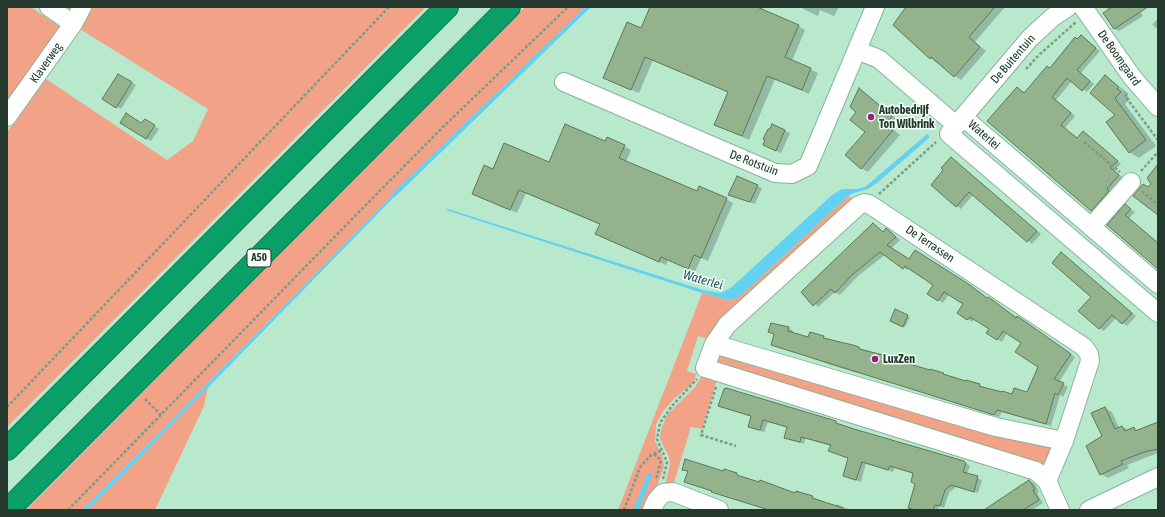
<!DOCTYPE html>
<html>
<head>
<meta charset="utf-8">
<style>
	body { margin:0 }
	#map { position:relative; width:1165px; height:517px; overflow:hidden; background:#b8e9cd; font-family:"Asap Condensed",sans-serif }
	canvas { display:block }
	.frame { position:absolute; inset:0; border:8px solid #25382d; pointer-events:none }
</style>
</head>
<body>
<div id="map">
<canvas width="1165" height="517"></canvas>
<div class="frame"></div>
</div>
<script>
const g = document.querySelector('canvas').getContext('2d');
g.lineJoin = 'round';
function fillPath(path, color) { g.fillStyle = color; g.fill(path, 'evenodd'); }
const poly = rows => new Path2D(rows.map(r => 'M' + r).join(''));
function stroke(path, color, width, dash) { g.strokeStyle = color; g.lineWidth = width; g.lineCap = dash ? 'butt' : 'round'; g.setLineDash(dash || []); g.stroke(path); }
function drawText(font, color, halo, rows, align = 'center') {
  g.font = font + ' "Asap Condensed",sans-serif'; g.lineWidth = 3; g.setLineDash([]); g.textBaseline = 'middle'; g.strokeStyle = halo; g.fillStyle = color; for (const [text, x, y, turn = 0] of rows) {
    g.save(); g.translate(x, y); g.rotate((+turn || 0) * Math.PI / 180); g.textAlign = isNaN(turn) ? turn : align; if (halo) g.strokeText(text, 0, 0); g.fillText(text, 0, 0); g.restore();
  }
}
const green = poly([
	[7,7,31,7,61,28,7,102],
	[92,7,426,7,7,427,7,132,46,79,167,160,193,141,208,109,80,29],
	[525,7,588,7,399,192,397,191,393,195,83,510,26,510],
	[848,196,861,201,708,339,698,336,687,371,696,374,694,382,674,399,664,410,656,424,655,441,663,458,664,467,648,510,618,510,702,293,729,300,739,297],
	[720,354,1050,446,1051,456,1043,466,718,365,717,362],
	[702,376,717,380,702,429,691,427,673,486,665,484,670,464,669,457,660,439,661,430,667,415,695,387],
	[208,387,204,406,155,510,88,510]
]);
const water = poly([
	[927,134,929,135,929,138,877,183,868,189,854,193,848,196,739,297,729,300,702,293,446,210,448,209,703,290,721,293,732,287,832,195,842,189,856,189,865,187],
	[397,191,399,192,111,487,88,510,83,510],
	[648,473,651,473,652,475,639,510,633,510]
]);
const shadow = poly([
	[651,7,763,7,762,10,798,26,805,30,792,61,818,73,809,94,775,79,749,140,715,124,729,92,653,60,639,93,611,81,641,29],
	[803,7,839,7,834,16,820,10,818,16,803,9],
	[910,7,1005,7,975,42,986,51,961,80,930,58],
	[1107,7,1137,7,1143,16,1119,31,1115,29],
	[1158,18,1158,29,1152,25],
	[1081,36,1100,51,1081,73,1094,84,1087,92,1072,81,1056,100,1075,116,1065,128,1078,139,1084,132,1088,135,1121,164,1114,170,1123,178,1096,213,988,121,1017,88,1025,93],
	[119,75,136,85,121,109,104,99],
	[1105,76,1128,93,1127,95,1130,99,1125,104,1156,146,1139,158,1129,152],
	[860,89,899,121,893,129,900,135,868,172,861,168,866,132],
	[145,120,159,129,151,141,121,123,141,124],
	[773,125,790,133,781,153,769,148,766,140],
	[606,142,624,146,631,150,626,162,697,193,726,199,733,203,708,261,701,258,695,272,668,260,666,265,603,238,597,234,601,225,526,193,517,213,480,197,494,170,549,163],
	[951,158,1041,234,1032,244,973,195,961,209,957,206,945,170],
	[757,186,762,188,755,204,730,195],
	[1125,206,1135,212,1129,218,1158,243,1158,267,1108,225],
	[873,224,884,232,887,229,891,232,900,240,891,249,909,260,999,305,1075,357,1059,382,1068,387,1063,397,1060,395,1051,426,1002,412,999,417,919,391,831,365,772,344,775,335,769,332,772,324,789,328,793,331,793,333,809,338,823,337,899,360,903,363,979,385,984,388,1013,395,1027,394,1039,367,1023,343,1007,333,1002,342,997,339,990,329,974,319,972,322,958,313,964,304,949,294,943,303,938,300,935,285,910,268,908,270,904,268,885,255,858,276,840,295,835,292,818,307,802,292],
	[1062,253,1136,316,1127,326,1116,318,1104,331,1099,328,1092,297],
	[895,310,910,317,905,327,893,322],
	[719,406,836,422,840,425,964,462,970,466,967,474,982,480,978,493,956,487,949,493,944,508,939,506,938,510,913,510,909,507,916,485,914,474,894,468,893,472,866,463,861,482,848,478,844,476,849,458,830,451,831,446,805,438,804,444,789,440,785,437,788,428,768,422,764,432,753,429,749,426,752,417],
	[1105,408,1112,412,1119,428,1122,427,1129,430,1134,428,1138,431,1158,424,1158,453,1127,465,1129,468,1108,478,1101,474],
	[683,469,717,471,710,491,685,482,688,472],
	[1030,481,1035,484,1039,492,1037,493,1043,503,1032,510,986,510,997,501],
	[777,488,812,497,836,506,836,504,851,510,768,510,723,495]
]);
const stream = poly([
	[394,195,588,7]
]);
const building = poly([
	[650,7,757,7,799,25,785,57,811,68,802,90,767,76,742,136,714,125,728,92,645,57,631,90,603,78,627,22,641,28,650,7],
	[906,7,995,7,969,37,980,47,954,77,931,57,930,59,893,25,906,7],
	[1112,7,1148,7,1114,29,1103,13,1112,7],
	[1081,35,1096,48,1077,70,1090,81,1082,91,1067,78,1052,97,1071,113,1061,125,1077,138,1083,131,1118,161,1110,167,1119,175,1107,189,1109,191,1091,211,987,121,1017,87,1024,93,1047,66,1050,68,1075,37,1077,39,1081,35],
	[118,74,132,82,116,108,102,99,118,74],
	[1105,75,1119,87,1117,89,1121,92,1115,98,1146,140,1129,153,1106,122,1115,115,1090,93,1105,75],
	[859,88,892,116,886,124,893,130,861,169,845,155,865,132,850,120,856,112,850,107,859,88],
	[126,113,141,123,145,119,155,125,146,139,120,123,126,113],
	[565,124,605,141,607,137,625,145,619,158,697,191,699,186,727,198,701,258,694,255,688,269,661,257,659,262,595,234,600,224,519,190,510,210,472,194,484,165,493,169,504,143,549,162,565,124],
	[772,124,785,130,776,151,763,145,765,140,763,139,768,129,770,129,772,124],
	[951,157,1037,231,1027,242,969,192,956,207,931,185,943,170,941,168,951,157],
	[1158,164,1158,215,1133,196,1143,184,1148,187,1151,184,1147,178,1158,164],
	[737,176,758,185,750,202,728,195,737,176],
	[1125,204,1131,209,1125,215,1158,243,1158,269,1107,225,1125,204],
	[873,223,883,232,886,228,896,237,887,245,909,259,915,250,970,285,987,298,988,297,994,301,1016,318,1017,316,1023,320,1071,354,1054,379,1064,383,1058,395,1055,393,1046,424,997,410,994,415,771,345,774,334,768,332,771,323,789,327,788,331,808,337,810,332,824,336,823,338,853,345,859,347,859,349,899,359,899,361,930,370,930,369,944,373,943,374,966,381,966,380,980,384,979,386,1002,392,1002,391,1012,394,1014,388,1027,392,1038,367,1015,352,1021,343,1003,331,997,340,986,333,989,329,970,317,967,320,957,313,963,304,944,292,938,301,927,294,933,285,905,266,903,269,880,252,853,274,835,293,831,289,813,306,801,292,873,223],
	[1061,252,1132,313,1122,324,1112,315,1099,329,1078,311,1091,297,1052,263,1061,252],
	[895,309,908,315,903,327,890,321,895,309],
	[726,388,836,421,836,423,854,429,964,461,966,463,963,472,978,476,974,492,951,485,945,490,940,506,935,505,933,510,915,510,908,508,915,484,911,482,913,473,890,466,888,470,862,462,856,480,843,476,848,458,828,451,831,445,801,437,800,442,784,438,787,427,763,420,760,430,748,427,751,416,718,406,724,389,726,388],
	[1105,407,1115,429,1122,426,1125,431,1134,427,1135,431,1158,422,1158,449,1144,452,1121,461,1123,464,1100,475,1086,446,1102,436,1091,413,1105,407],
	[685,459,723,471,724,469,737,473,737,475,759,482,760,480,795,493,796,491,813,496,812,498,843,508,842,510,769,510,711,492,712,491,684,482,688,471,682,470,685,459],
	[1029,480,1035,489,1033,490,1039,500,1023,510,984,510,1029,480]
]);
const path = poly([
	[1026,69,1039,55,1076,22],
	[1127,94,1125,96,1158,140],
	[1084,142,1120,172],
	[1141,171,1158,152],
	[1142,191,1158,205],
	[879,194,936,142],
	[716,387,701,435,736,446],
	[145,399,161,415],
	[7,407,389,7],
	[654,454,661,460,656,480],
	[663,479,667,462,657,439,660,423,672,406,697,379],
	[68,510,355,216,445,125,568,7],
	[624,510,640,467,651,455,662,450]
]);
const minor = poly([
	[49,7,73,24],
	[1083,7,1132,77,1158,107],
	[857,50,879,59,956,125],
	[564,82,775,173,792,174,808,166,875,7],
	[7,117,73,24,82,7],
	[963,117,1030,38,1053,17,1068,7],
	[1091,227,1131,182],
	[1158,284,963,117,949,134,1158,313],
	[714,344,727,325,859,205,864,203,869,204,1084,347,1089,354,1090,361,1064,441],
	[1047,481,1064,441,996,427,714,344,705,368,1036,471,1047,481,1060,510],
	[652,510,656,501,663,493,673,492,719,510],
	[1089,510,1158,477]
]);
const highway = poly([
	[7,449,447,7],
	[8,510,509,7]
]);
const markers = [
	[871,117,4,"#971f7a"],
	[875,359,4,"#971f7a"]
];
const shields = [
	[259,258,24]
];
const shieldNames = [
	["A50",259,258]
];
const streetNames = [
	["De Boomgaard",1119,58,55],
	["De Buitentuin",1013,59,-49],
	["Klaverweg",46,63,-55],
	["Waterlei",984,135,41],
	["De Rotstuin",754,163,21],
	["De Terrassen",930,244,34]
];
const poiNames = [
	["Autobedrijf",879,110],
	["Ton Wilbrink",879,124],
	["LuxZen",883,359]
];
const waterNames = [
	["Waterlei",703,280,16]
];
fillPath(green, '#f2a286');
fillPath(water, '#63d1f1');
fillPath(shadow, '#0003');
stroke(stream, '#63d1f1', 4);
fillPath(building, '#94b38d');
stroke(building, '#5b7855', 1);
stroke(minor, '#86b49a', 20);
stroke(highway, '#137b53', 24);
stroke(path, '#799d88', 2.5, [3, 2]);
stroke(minor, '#fff', 18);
stroke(highway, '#0a9f68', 22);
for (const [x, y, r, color] of markers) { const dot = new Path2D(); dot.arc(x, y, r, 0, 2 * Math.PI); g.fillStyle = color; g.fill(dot); stroke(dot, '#f6fff9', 1.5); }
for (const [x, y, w] of shields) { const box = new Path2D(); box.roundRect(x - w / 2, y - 9, w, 18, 3); g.fillStyle = '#f6fff9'; g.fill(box); stroke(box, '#25382d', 1); }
drawText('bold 11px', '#25382d', null, shieldNames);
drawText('12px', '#25382d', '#f6fff9', streetNames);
drawText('bold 12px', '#25382d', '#f6fff9', poiNames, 'left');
drawText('italic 13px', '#265563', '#f6fff9', waterNames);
</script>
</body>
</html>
